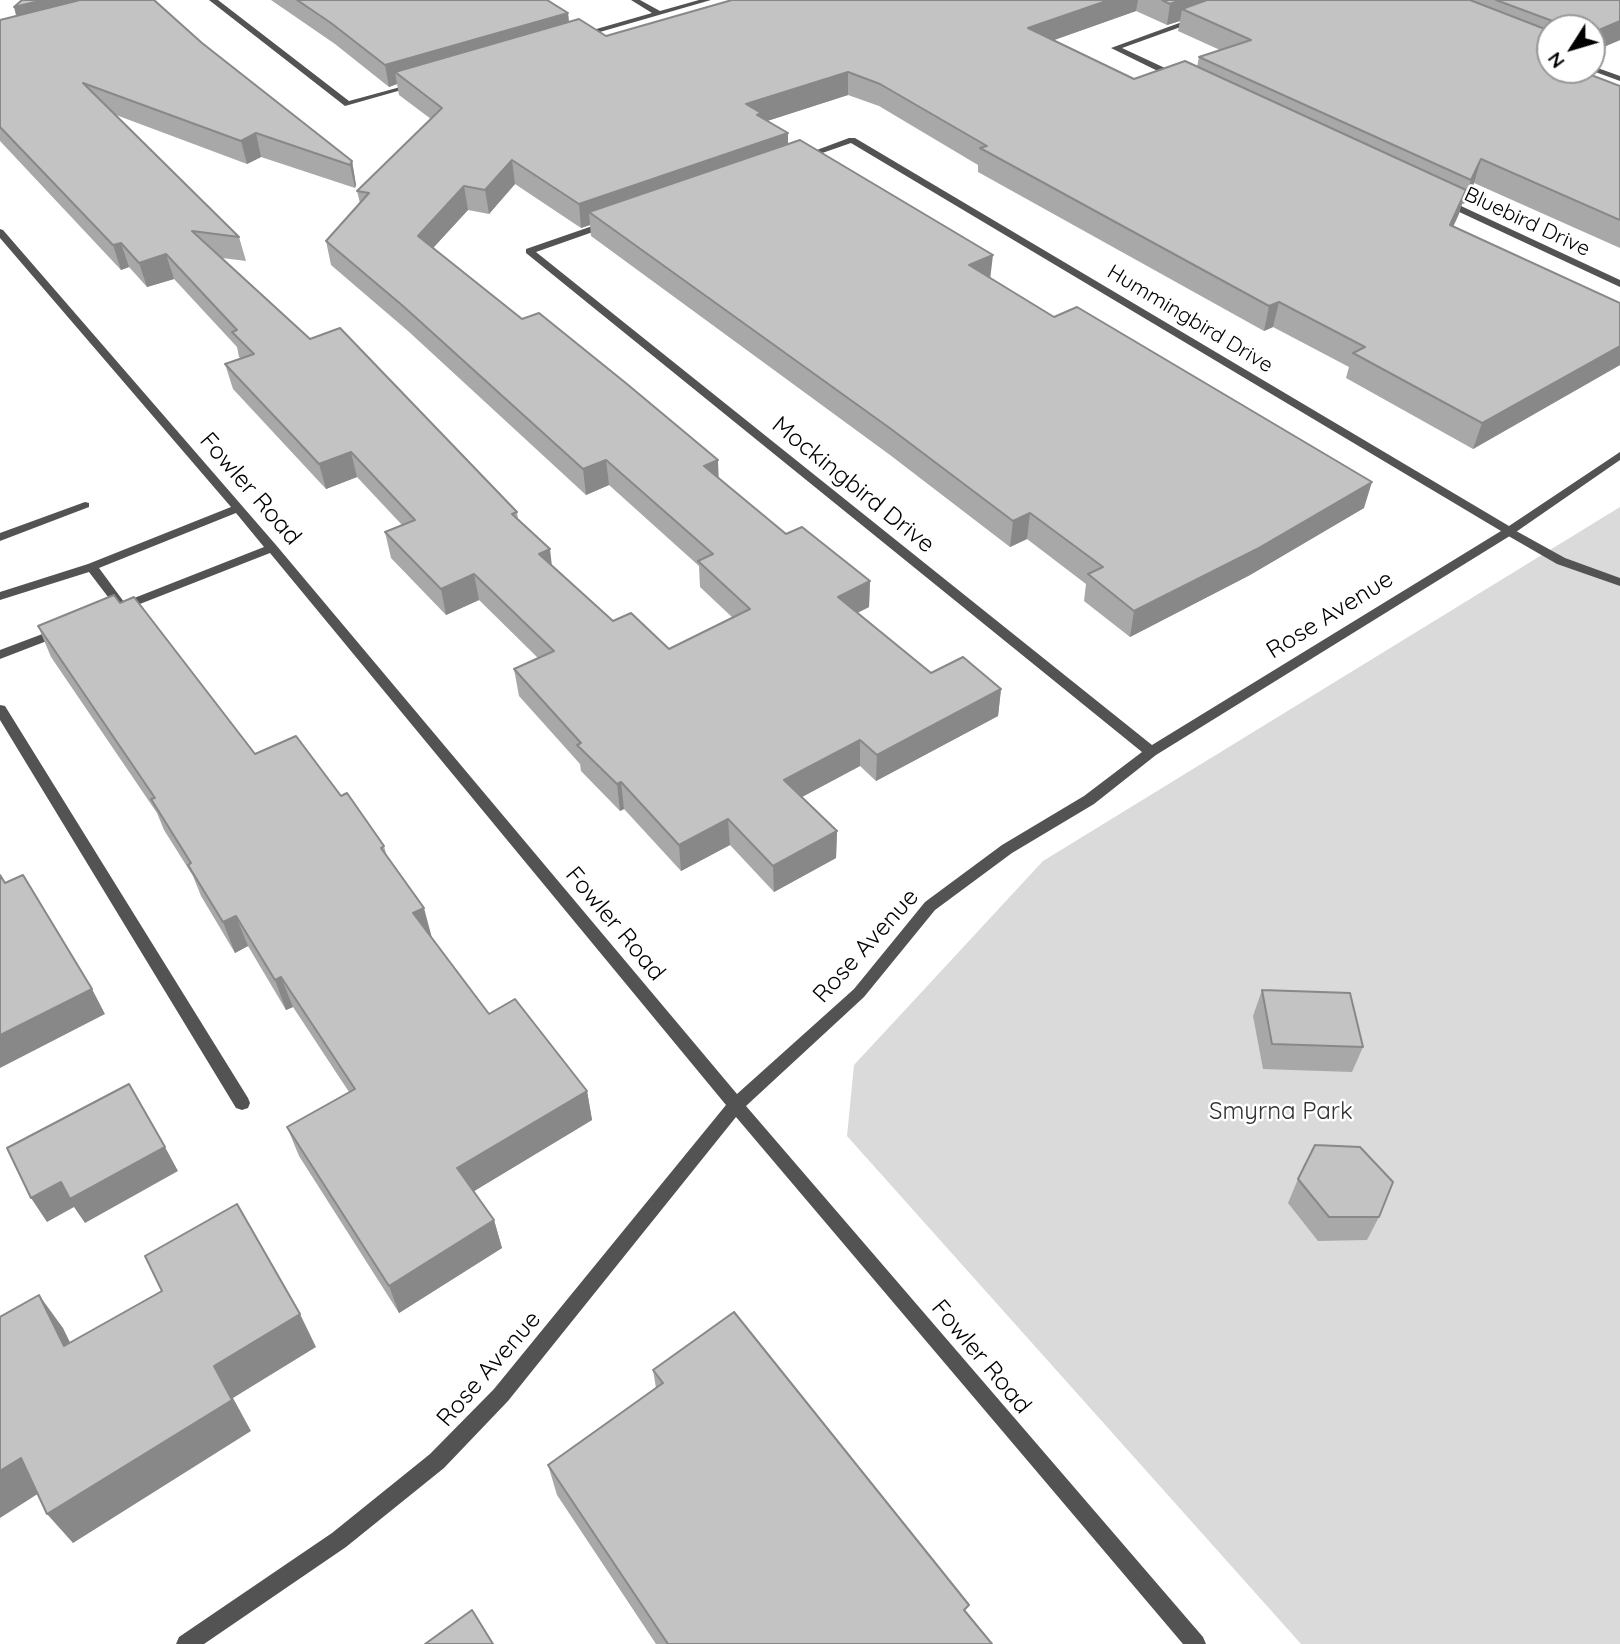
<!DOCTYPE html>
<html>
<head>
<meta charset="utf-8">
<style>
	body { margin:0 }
	#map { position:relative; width:1620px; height:1644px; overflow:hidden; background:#fff; font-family:Quicksand,sans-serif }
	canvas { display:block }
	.north { position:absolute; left:1536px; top:14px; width:70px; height:70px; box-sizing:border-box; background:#fff; border:2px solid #999; border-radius:50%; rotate:233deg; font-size:19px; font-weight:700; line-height:28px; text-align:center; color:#000 }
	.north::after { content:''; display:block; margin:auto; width:24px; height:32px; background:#000; clip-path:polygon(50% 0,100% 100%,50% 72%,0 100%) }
</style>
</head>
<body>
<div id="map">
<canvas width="1620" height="1644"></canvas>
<div class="north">N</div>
</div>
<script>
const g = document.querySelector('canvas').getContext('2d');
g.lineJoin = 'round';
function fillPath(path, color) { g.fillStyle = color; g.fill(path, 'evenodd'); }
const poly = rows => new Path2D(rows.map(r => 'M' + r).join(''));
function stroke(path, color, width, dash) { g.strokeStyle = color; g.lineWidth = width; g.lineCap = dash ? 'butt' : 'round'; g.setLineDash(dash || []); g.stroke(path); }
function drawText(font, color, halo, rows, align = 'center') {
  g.font = font + ' Quicksand,sans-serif'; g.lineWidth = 5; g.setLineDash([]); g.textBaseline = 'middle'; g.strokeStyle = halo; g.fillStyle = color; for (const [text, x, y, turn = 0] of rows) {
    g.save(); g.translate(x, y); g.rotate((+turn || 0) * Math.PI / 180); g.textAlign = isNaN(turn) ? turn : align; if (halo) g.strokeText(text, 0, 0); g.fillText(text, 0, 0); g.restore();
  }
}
const green = poly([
	[1620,507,1620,1644,1301,1644,847,1136,854,1065,1043,861]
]);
const lane = poly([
	[1509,527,1565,558,1620,578,1620,586,1557,564,1505,534,1505,528,1509,527]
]);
const street = poly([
	[209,0,218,0,349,101,415,83,419,85,345,106,209,0],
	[631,0,640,0,660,11,699,0,711,0,579,38,579,34,652,13,631,0],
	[1193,18,1200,20,1122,48,1180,75,1180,79,1174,79,1111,48,1193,18],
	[1592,66,1620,76,1620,81,1590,70,1592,70,1592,66],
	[849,138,855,138,1509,526,1620,452,1620,460,1513,534,1156,755,1094,804,1012,853,935,910,864,997,746,1106,1203,1637,1206,1644,1183,1644,736,1117,508,1401,444,1468,346,1547,204,1644,176,1644,179,1637,332,1533,430,1454,494,1389,726,1105,270,553,122,611,118,610,89,572,0,600,0,592,88,564,231,507,0,238,0,229,3,230,276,545,737,1094,854,989,925,902,1002,845,1084,796,1142,752,526,253,526,249,604,222,610,222,610,226,536,252,1152,745,1501,531,851,143,805,159,798,157,849,138],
	[236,513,264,547,124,602,99,568,236,513],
	[1440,199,1446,199,1620,280,1620,287,1440,203,1440,199],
	[85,502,89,503,89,507,0,541,0,533,85,502],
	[61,627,65,628,67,631,65,634,0,659,0,650,61,627],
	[0,705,5,706,248,1098,250,1103,248,1108,242,1110,236,1108,0,720,0,705]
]);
const wall = poly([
	[271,0,547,0,568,13,569,22,606,36,730,1,728,0,1620,0,1620,40,1592,52,1592,28,1550,28,1550,70,1620,86,1620,248,1474,183,1464,204,1462,204,1453,226,1620,303,1620,365,1473,449,1346,378,1349,367,1273,327,1264,331,978,172,978,165,879,106,848,95,767,121,788,144,990,279,1364,508,1250,575,1130,637,1084,601,1086,584,1027,539,1010,547,890,455,591,236,590,225,581,228,515,184,489,214,468,210,433,248,786,534,870,581,869,607,857,613,931,673,1001,689,998,716,876,781,860,766,802,797,837,831,836,858,774,892,730,845,681,871,624,809,620,811,581,771,580,764,519,696,514,669,538,658,479,600,446,615,391,558,385,532,402,525,357,477,326,489,233,389,225,364,241,358,239,357,237,347,174,279,147,287,129,267,121,270,0,141,0,20,16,16,14,7,202,43,352,161,356,185,355,188,261,157,247,164,116,115,239,237,246,261,222,258,310,339,517,512,518,519,552,565,613,621,669,649,733,618,700,587,699,566,609,485,586,495,408,331,331,265,326,241,360,203,357,191,431,119,399,95,397,84,389,87,335,44],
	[1136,11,1167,25,1180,21,1178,31,1220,50,1199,57,1197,67,1134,79,1054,40],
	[120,603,255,754,341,796,384,846,387,857,432,939,489,1014,587,1091,592,1120,474,1191,494,1220,502,1248,399,1313,299,1156,287,1127,349,1092,293,1007,286,1010,248,946,235,953,201,896,193,876,164,830,157,813,51,657,38,626],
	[1262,990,1363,1047,1352,1072,1263,1069,1253,1016],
	[1298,1179,1379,1217,1367,1240,1318,1241,1288,1203],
	[653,1370,967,1614,992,1644,656,1644,557,1495,548,1465,656,1388]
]);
const shadedWall = poly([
	[43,0,136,0,21,29,14,7],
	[1109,0,1138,0,1136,11,1026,50,1028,28],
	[1180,0,1238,0,1182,9,1180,21,1167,25,1170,4],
	[568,13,570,34,395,72,397,84,389,87,385,65],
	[1620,21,1620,40,1592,52,1592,33],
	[1550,50,1550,69,1539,55],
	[848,72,848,95,761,123,746,104],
	[256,133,261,157,247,164,241,141],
	[788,133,788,156,589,212,590,225,581,228,579,204],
	[1481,159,1474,183,1464,204,1471,180],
	[512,160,515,184,489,214,485,190],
	[352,161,356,185,355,188,350,165],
	[464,186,468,210,422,260,418,236],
	[1466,190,1459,214,1443,249,1450,225],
	[121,243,129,267,121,270,113,245],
	[166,254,174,279,147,287,139,263],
	[993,255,990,280,969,265],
	[1279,302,1273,327,1264,331,1269,306],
	[1620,346,1620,365,1473,449,1482,423],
	[351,452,357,477,326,489,319,464],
	[606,460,609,485,586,495,583,469],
	[718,460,719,486,704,466],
	[1372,482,1364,508,1250,575,1130,637,1134,611],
	[1030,513,1027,539,1010,547,1013,521],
	[550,549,553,575,539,554],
	[474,574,479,600,446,615,441,589],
	[870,581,869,607,837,623,838,597],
	[1001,689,998,716,876,781,877,755],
	[860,740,860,766,785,806,784,780],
	[621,782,624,809,620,811,617,784],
	[728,819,730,845,681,871,679,845],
	[837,831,836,858,774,892,773,866],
	[424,908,432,938,413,913],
	[236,916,248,946,235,953,223,922],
	[281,977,293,1007,286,1010,275,980],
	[92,989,105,1014,0,1068,0,1035],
	[587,1091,592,1120,466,1196,457,1168],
	[165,1147,178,1171,85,1223,74,1207,47,1222,31,1198,61,1182],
	[494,1220,502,1248,399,1313,389,1286],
	[39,1295,63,1328,88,1379,64,1346],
	[300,1314,316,1347,233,1398,251,1431,73,1543,47,1514,214,1366],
	[21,1458,47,1488,0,1518,0,1471]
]);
const building = poly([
	[22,0,43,0,14,7,22,0],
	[80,0,154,0,202,43,352,161,350,165,256,133,241,141,83,83,239,237,192,231,310,339,340,328,517,512,512,514,550,549,539,554,613,621,631,613,669,649,750,609,698,561,713,554,606,460,583,469,403,306,326,241,369,193,357,191,442,108,395,72,579,19,606,36,732,0,1109,0,1028,28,1134,79,1185,61,1466,190,1450,225,1620,303,1620,346,1482,423,1353,353,1365,347,1279,302,1269,306,980,148,987,146,880,84,848,72,746,104,761,113,757,115,788,133,579,204,512,160,485,190,464,186,418,236,522,319,539,313,627,384,718,460,704,466,786,534,802,527,870,581,838,597,931,673,963,657,1001,689,877,755,860,740,784,780,837,831,773,866,728,819,679,845,621,782,617,784,577,745,581,743,514,669,554,651,474,574,441,589,385,532,415,520,351,452,319,464,292,435,225,364,254,354,232,332,237,330,166,254,139,263,121,243,113,245,0,127,0,20,80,0],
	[297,0,547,0,568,13,385,65,331,23,297,0],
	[1162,0,1180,0,1170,4,1162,0],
	[1207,0,1470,0,1550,31,1550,50,1539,55,1550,59,1550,70,1578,70,1620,86,1620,220,1481,159,1471,180,1199,57,1251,40,1182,9,1207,0],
	[1496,0,1620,0,1620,21,1592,33,1592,28,1559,28,1558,23,1496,0],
	[800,140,993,255,969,265,1054,317,1077,307,1372,482,1257,549,1134,611,1088,574,1103,567,1030,513,1013,521,891,429,589,212,800,140],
	[114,595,120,603,134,597,255,754,296,736,341,796,347,793,384,846,381,848,424,908,413,913,489,1014,515,999,587,1091,457,1168,494,1220,389,1286,287,1127,355,1089,281,977,275,980,236,916,223,922,188,865,191,863,151,799,155,798,38,626,114,595],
	[0,875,5,883,23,875,92,989,0,1035,0,875],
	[1262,990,1350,993,1363,1047,1272,1044,1262,990],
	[129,1084,165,1147,70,1199,61,1182,31,1198,7,1148,129,1084],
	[1315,1145,1360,1147,1393,1182,1379,1217,1329,1217,1298,1179,1315,1145],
	[237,1204,300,1314,214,1366,232,1400,47,1514,21,1458,0,1471,0,1317,39,1295,64,1346,162,1291,145,1256,237,1204],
	[734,1312,969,1605,964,1610,992,1644,668,1644,548,1465,663,1383,653,1370,734,1312],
	[472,1610,493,1644,425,1644,472,1610]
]);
const farStreetnames = [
	["Bluebird Drive",1527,222,25],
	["Hummingbird Drive",1190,319,31]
];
const streetNames = [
	["Mockingbird Drive",853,485,39],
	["Fowler Road",250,489,49],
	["Rose Avenue",1330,615,-32],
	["Fowler Road",615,924,50],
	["Rose Avenue",866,946,-48],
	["Fowler Road",981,1357,50],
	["Rose Avenue",489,1369,-49]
];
const parkNames = [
	["Smyrna Park",1281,1112]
];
fillPath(green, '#dadada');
fillPath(lane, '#535353');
fillPath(street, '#535353');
fillPath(wall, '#a8a8a8');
fillPath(shadedWall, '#888');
fillPath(building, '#c3c3c3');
stroke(building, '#888', 2);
drawText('21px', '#000', '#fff', farStreetnames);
drawText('24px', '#000', '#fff', streetNames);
drawText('24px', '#313131', '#fff', parkNames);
</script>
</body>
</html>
